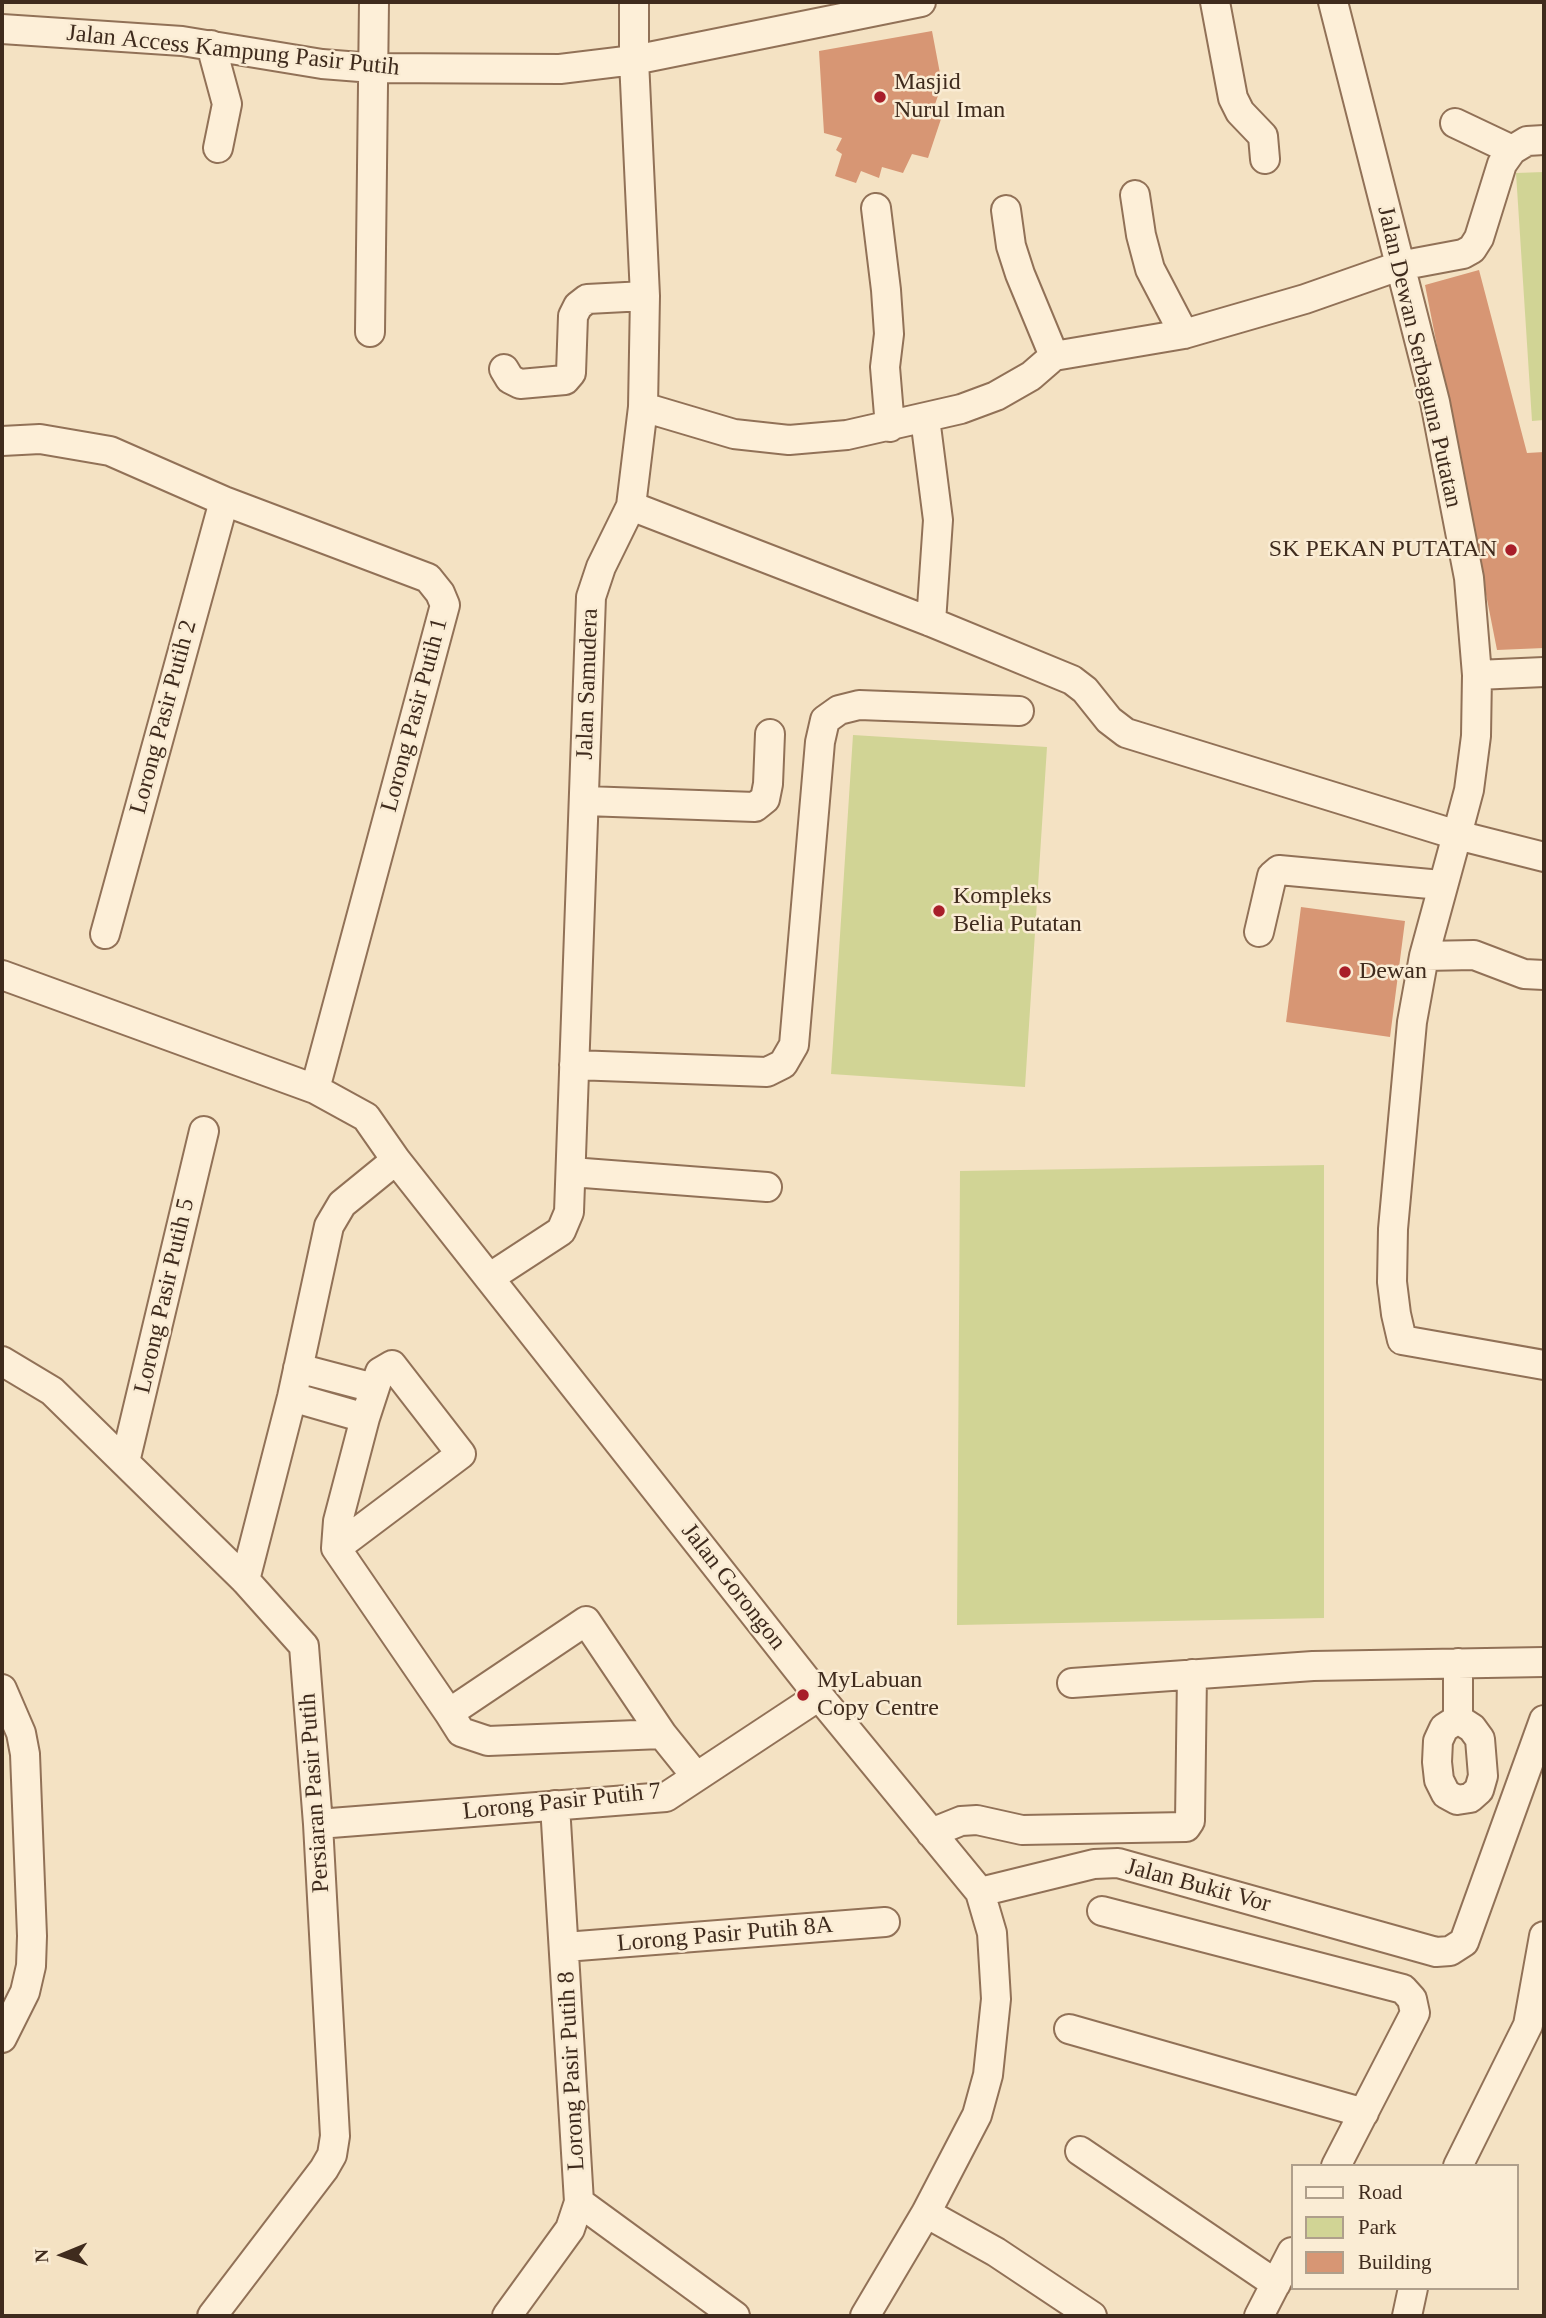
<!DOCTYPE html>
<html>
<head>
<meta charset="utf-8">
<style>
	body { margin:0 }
	#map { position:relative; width:1546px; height:2318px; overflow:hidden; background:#f4e2c3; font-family:"Times New Roman",serif }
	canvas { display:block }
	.frame { position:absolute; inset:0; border:4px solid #3f2b1d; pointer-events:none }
	.legend { position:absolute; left:1291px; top:2164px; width:228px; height:126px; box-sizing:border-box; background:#faecd4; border:2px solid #af9f8b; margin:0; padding:9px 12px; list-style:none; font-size:21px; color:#3f2b1d }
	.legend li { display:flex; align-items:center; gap:14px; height:35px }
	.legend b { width:35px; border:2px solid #af9f8b }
	.north { position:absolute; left:28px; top:2220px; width:70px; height:70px; -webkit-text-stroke:5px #faecd4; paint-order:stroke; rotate:268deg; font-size:19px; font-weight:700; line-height:28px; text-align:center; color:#3f2b1d }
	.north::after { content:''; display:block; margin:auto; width:24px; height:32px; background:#3f2b1d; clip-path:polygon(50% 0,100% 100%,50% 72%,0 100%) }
</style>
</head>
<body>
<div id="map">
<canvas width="1546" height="2318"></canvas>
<div class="frame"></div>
<ul class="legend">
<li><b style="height:9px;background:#fdefd8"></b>Road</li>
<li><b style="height:19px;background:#d1d495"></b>Park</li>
<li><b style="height:19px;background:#d79674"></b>Building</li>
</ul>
<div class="north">N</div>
</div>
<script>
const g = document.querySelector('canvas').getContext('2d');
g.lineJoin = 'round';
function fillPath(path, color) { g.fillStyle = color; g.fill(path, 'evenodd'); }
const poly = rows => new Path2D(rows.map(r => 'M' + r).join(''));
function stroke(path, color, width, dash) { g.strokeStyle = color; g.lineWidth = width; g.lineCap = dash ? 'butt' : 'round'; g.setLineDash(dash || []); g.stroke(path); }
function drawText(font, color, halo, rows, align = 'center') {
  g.font = font + ' "Times New Roman",serif'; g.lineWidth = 5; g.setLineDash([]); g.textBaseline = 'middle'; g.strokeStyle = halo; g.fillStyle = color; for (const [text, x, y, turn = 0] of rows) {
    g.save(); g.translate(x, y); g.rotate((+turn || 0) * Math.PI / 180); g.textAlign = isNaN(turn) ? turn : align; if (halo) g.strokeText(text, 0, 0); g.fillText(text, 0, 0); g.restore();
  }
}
const green = poly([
	[1544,172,1544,420,1532,421,1516,173],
	[853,735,1047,747,1025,1087,831,1074],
	[1324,1165,1324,1618,957,1625,960,1171]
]);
const building = poly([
	[932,31,942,84,933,110,943,113,928,158,912,154,903,173,882,167,879,178,861,171,856,183,835,176,842,154,836,150,842,138,824,133,819,51],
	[1479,270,1527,453,1544,452,1544,648,1497,650,1425,285],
	[1301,907,1405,921,1390,1037,1286,1022]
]);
const minor = poly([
	[1215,2,1233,98,1240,112,1263,136,1265,159],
	[1333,2,1435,402,1469,578,1477,675,1476,736,1469,790,1457,835,1544,857],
	[2,29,182,41,322,64,373,68,560,69,634,60,921,2],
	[211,45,227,104,218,148],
	[1455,123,1512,150],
	[1135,195,1141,235,1150,269,1184,334],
	[876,208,886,290,889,334,885,367,890,427],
	[1006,210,1011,246,1020,274,1054,356],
	[370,332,374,2],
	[504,369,510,379,520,384,565,380,571,373,573,316,578,306,587,299,645,296],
	[643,407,734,434,789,440,847,435,961,409,996,396,1031,376,1054,356,1184,334,1305,299,1399,266,1463,254,1472,249,1479,238,1502,164,1512,150,1527,141,1544,140],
	[925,418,938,520,931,622],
	[2,441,40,439,110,451,224,501,428,578,440,593,445,605,315,1089],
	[631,506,931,622,1072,680,1085,690,1109,720,1126,733,1457,835,1424,956,1412,1022,1393,1229,1392,1282,1396,1314,1402,1340,1544,1365],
	[1477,675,1544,672],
	[585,801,755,807,765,799,768,784,770,734],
	[1259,932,1272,876,1279,870,1441,885],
	[105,934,224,501],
	[1424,956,1474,955,1524,974,1544,975],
	[2,975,315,1089,366,1117,396,1160,819,1696,980,1892,992,1933,996,1999,988,2075,977,2115,926,2213,865,2316],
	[574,1065,767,1072,783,1064,794,1045,820,742,825,720,839,710,859,705,1019,711],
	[571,1172,767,1187],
	[489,1278,561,1231,569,1212,591,597,601,567,631,506,643,407,645,296,634,60,634,2],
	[2,1361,52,1391,245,1580,304,1646,318,1824,335,2136,332,2155,324,2169,212,2316],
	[298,1368,374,1388],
	[292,1397,365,1418],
	[125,1462,204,1131],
	[336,1548,338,1521,365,1418,380,1372,392,1365,461,1454,336,1548,449,1713,586,1621,662,1734,695,1775],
	[245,1580,292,1397,329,1226,342,1204,396,1160],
	[1072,1683,1313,1666,1544,1662],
	[2,1689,21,1733,25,1754,32,1936,31,1966,25,1992,2,2038],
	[449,1713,461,1732,488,1741,662,1734],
	[1458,1719,1444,1728,1438,1741,1437,1762,1439,1780,1446,1794,1457,1800,1470,1798,1479,1790,1483,1776,1480,1739,1472,1728,1458,1719,1458,1663],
	[318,1824,666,1797,819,1696],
	[931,1833,961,1821,977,1820,1022,1830,1186,1827,1190,1821,1192,1674],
	[980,1892,1094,1864,1118,1863,1436,1952,1450,1951,1464,1942,1544,1720],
	[1102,1911,1403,1989,1412,1999,1415,2013,1336,2166],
	[565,1947,885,1922],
	[1069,2029,1364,2113],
	[1080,2151,1276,2284],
	[1458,2166,1528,2025,1544,1936],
	[579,2202,735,2316],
	[926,2213,996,2252,1092,2316],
	[507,2316,570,2229,579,2202,555,1805],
	[1259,2316,1292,2252],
	[1407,2316,1413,2288]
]);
const markers = [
	[880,97,7,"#a81e29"],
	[1511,550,7,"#a81e29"],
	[939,911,7,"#a81e29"],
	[1345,972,7,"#a81e29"],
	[803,1695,7,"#a81e29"]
];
const streetNames = [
	["Jalan Access Kampung Pasir Putih",233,51,6],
	["Jalan Dewan Serbaguna Putatan",1419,357,77],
	["Jalan Samudera",588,684,-88],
	["Lorong Pasir Putih 1",415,715,-75],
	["Lorong Pasir Putih 2",164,717,-75],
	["Lorong Pasir Putih 5",165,1296,-77],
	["Jalan Gorongon",733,1587,52],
	["Persiaran Pasir Putih",315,1793,-94],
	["Lorong Pasir Putih 7",562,1802,-6],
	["Jalan Bukit Vor",1198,1886,15],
	["Lorong Pasir Putih 8A",725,1935,-5],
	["Lorong Pasir Putih 8",572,2071,-93]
];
const poiNames = [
	["Masjid",894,83],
	["Nurul Iman",894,111],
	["SK PEKAN PUTATAN",1497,550,"right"],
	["Kompleks",953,897],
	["Belia Putatan",953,925],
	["Dewan",1359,972],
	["MyLabuan",817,1681],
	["Copy Centre",817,1709]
];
fillPath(green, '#d1d495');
fillPath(building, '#d79674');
stroke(minor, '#917157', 32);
stroke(minor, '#fdefd8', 28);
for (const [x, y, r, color] of markers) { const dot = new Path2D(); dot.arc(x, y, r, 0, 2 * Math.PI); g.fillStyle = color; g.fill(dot); stroke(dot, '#faecd4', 2.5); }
drawText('24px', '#3f2b1d', '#faecd4', streetNames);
drawText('24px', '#3f2b1d', '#faecd4', poiNames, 'left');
</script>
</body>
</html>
